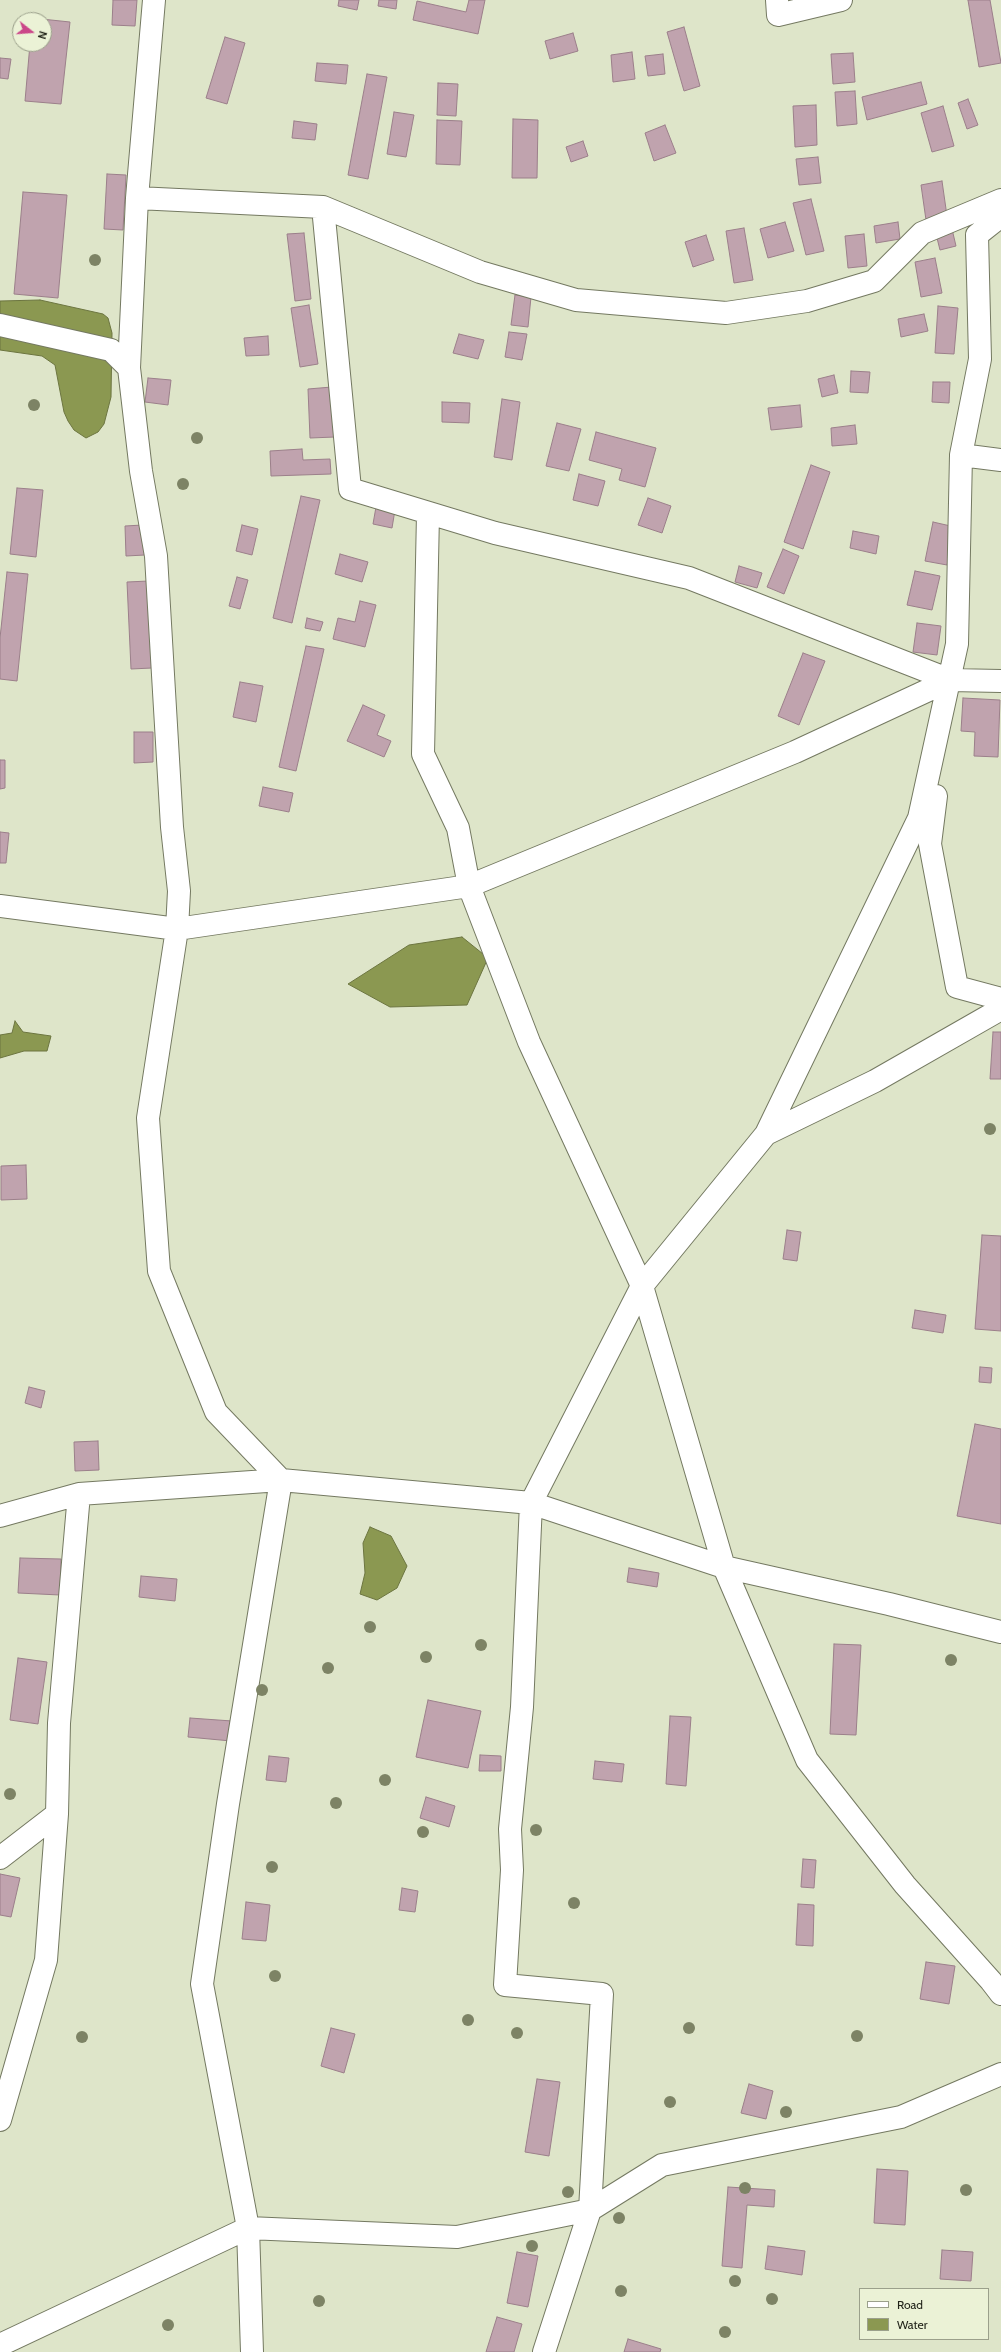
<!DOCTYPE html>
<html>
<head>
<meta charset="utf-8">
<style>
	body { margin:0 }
	#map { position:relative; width:1001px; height:2352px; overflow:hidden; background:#dee5c9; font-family:Cabin,sans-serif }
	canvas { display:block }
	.legend { position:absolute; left:859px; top:2288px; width:130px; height:52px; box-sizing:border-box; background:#ebf2d6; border:1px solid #9ba08b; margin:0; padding:5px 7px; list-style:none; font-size:12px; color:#22241a }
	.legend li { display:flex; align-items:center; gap:8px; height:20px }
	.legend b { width:20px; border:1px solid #9ba08b }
	.north { position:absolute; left:12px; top:12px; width:40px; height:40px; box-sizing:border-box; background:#ebf2d6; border:1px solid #9ba08b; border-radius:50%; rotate:107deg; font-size:11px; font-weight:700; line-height:16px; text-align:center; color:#22241a }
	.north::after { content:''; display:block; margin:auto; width:14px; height:18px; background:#cb4689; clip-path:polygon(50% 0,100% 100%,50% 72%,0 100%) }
</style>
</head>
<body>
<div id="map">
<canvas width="1001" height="2352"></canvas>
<ul class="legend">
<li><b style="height:5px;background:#fff"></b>Road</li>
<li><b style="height:11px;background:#8b9851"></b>Water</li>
</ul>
<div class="north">N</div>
</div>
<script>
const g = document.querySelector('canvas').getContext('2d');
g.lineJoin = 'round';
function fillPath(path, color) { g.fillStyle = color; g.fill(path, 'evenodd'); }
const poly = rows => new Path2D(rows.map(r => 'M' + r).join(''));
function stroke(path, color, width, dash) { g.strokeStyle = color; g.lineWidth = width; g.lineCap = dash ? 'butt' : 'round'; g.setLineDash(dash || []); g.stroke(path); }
const water = poly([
	[40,300,103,314,108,318,112,333,111,397,104,424,98,432,86,438,74,430,68,421,64,412,55,365,42,356,0,350,0,301,40,300],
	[462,937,488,958,467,1005,390,1007,348,984,409,945,462,937],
	[15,1021,23,1032,51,1036,47,1051,24,1051,0,1058,0,1035,12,1033,15,1021],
	[370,1527,391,1536,407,1566,397,1588,377,1600,360,1594,365,1573,363,1543,370,1527]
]);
const building = poly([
	[113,0,137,0,135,26,112,25,113,0],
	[339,0,359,0,357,10,338,6,339,0],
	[379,0,397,0,396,9,378,6,379,0],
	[469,0,485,0,478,34,413,20,417,1,466,12,469,0],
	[968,0,990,0,1001,63,979,67,968,0],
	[32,18,70,22,61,104,25,101,30,44,44,44,44,20,32,20,32,18],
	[684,27,700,86,684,91,667,32,684,27],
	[573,33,578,51,550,59,545,41,573,33],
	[225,37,245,43,227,104,206,98,225,37],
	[632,52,635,79,613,82,611,55,632,52],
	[853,53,855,82,833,84,831,54,853,53],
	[663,54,665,74,648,76,645,56,663,54],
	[0,58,11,59,8,79,0,78,0,58],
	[317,63,348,65,346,84,315,81,317,63],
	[367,74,387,77,368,179,348,175,367,74],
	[921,82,927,104,867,120,862,97,921,82],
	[438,83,458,84,456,116,437,115,438,83],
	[855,91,857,124,837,126,835,92,855,91],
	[968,99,978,125,967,129,958,103,968,99],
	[816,105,817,145,795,147,793,106,816,105],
	[943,106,954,146,932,152,921,113,943,106],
	[394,112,414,115,406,157,387,154,394,112],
	[513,119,538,120,537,178,512,178,513,119],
	[437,120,462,121,460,165,436,164,437,120],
	[294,121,317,124,315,140,292,138,294,121],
	[665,125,676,153,654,161,645,133,665,125],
	[583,141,588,156,571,162,566,147,583,141],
	[818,157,821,183,799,185,796,159,818,157],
	[107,174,126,175,123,230,104,229,107,174],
	[942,181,947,216,926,220,921,185,942,181],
	[23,192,67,195,58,298,14,294,23,192],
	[811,199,824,251,806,255,793,203,811,199],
	[785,222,794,251,768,258,760,229,785,222],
	[898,222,900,239,876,243,874,226,898,222],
	[744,228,753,280,734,283,726,231,744,228],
	[952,229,956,246,940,250,936,234,952,229],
	[304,233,311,299,295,301,287,234,304,233],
	[864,234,867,266,848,268,845,236,864,234],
	[706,235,714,260,693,267,685,242,706,235],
	[935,258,942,293,921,297,915,262,935,258],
	[515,295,531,297,528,327,511,325,515,295],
	[309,305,318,364,300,367,291,308,309,305],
	[938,306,958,308,954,354,935,353,938,306],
	[924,314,928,331,901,337,898,319,924,314],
	[509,332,527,334,522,360,505,357,509,332],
	[459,334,484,340,478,359,453,353,459,334],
	[268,336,269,355,246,356,244,338,268,336],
	[851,371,870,372,868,393,850,392,851,371],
	[834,375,838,393,822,397,818,379,834,375],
	[148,378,171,380,168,405,145,402,148,378],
	[933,382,950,382,949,403,932,402,933,382],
	[332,387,335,437,310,438,308,389,332,387],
	[502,399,520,402,512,460,494,457,502,399],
	[442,402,470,403,469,423,442,422,442,402],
	[800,405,802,427,771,430,768,408,800,405],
	[557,423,581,429,569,471,546,466,557,423],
	[855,425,857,444,832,446,831,428,855,425],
	[596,432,656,448,645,487,619,480,622,469,589,460,596,432],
	[302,449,303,460,330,459,331,474,271,476,270,451,302,449],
	[811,465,830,472,803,549,784,542,811,465],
	[579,474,605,481,598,506,573,500,579,474],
	[17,488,43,490,36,557,10,554,17,488],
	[301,496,320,500,292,623,273,618,301,496],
	[648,498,671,506,662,533,638,525,648,498],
	[376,507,395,510,392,528,373,524,376,507],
	[933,522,955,527,947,565,925,561,933,522],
	[143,525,145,555,126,556,125,526,143,525],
	[242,525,258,529,252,555,236,551,242,525],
	[853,531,879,536,876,554,850,548,853,531],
	[783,549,799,556,784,594,767,587,783,549],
	[340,554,368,562,362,582,335,574,340,554],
	[739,566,762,573,757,588,735,582,739,566],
	[915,571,940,576,932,610,907,605,915,571],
	[7,572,28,574,17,681,0,679,0,638,7,572],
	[237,577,248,580,240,609,229,606,237,577],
	[149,581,152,668,131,669,127,582,149,581],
	[360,601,376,605,365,647,333,639,338,618,355,622,360,601],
	[307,618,323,622,320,631,305,628,307,618],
	[917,623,941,626,937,655,913,652,917,623],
	[306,646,324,649,296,771,279,767,306,646],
	[803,653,825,661,799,725,778,716,803,653],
	[240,682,263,686,256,722,233,717,240,682],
	[963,698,1000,700,998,757,974,756,975,732,961,731,963,698],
	[363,705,385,715,377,735,391,741,384,757,347,741,363,705],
	[134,732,153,732,153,762,134,763,134,732],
	[0,760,5,760,5,788,0,789,0,760],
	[263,787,293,793,289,812,259,806,263,787],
	[0,832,9,833,6,863,0,863,0,832],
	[993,1032,1001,1032,1001,1079,990,1079,993,1032],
	[26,1165,27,1199,1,1200,1,1166,26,1165],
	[787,1230,801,1232,797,1261,783,1259,787,1230],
	[982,1235,1001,1236,1001,1331,975,1329,982,1235],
	[915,1310,946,1315,943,1333,912,1328,915,1310],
	[980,1367,992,1368,991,1383,979,1382,980,1367],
	[29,1387,45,1391,41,1408,25,1403,29,1387],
	[975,1424,1001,1429,1001,1524,957,1516,975,1424],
	[98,1441,99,1470,75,1471,74,1442,98,1441],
	[20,1558,61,1559,60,1595,18,1593,20,1558],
	[629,1568,659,1573,657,1587,627,1582,629,1568],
	[141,1576,177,1579,175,1601,139,1597,141,1576],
	[834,1644,861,1645,856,1735,830,1734,834,1644],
	[18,1658,47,1662,38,1724,10,1720,18,1658],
	[428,1700,481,1711,468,1768,416,1757,428,1700],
	[670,1716,691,1717,686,1786,666,1784,670,1716],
	[190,1718,232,1721,231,1741,188,1737,190,1718],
	[480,1755,501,1756,501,1771,479,1771,480,1755],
	[269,1756,289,1758,286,1782,266,1780,269,1756],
	[595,1761,624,1764,622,1782,593,1779,595,1761],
	[426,1797,455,1806,449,1827,420,1818,426,1797],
	[803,1859,816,1860,814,1888,801,1887,803,1859],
	[0,1874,20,1878,11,1917,0,1915,0,1874],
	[402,1888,418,1891,415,1912,399,1910,402,1888],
	[246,1902,270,1905,266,1941,242,1939,246,1902],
	[798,1904,814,1905,813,1946,796,1945,798,1904],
	[926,1962,955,1966,949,2004,920,1999,926,1962],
	[331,2028,355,2034,344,2073,321,2066,331,2028],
	[537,2079,560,2082,549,2156,525,2152,537,2079],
	[749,2084,773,2091,766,2119,741,2113,749,2084],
	[877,2169,908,2171,905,2225,874,2223,877,2169],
	[728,2187,775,2190,774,2207,747,2205,742,2268,722,2266,728,2187],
	[768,2246,805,2251,802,2275,765,2269,768,2246],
	[942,2250,973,2252,971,2281,940,2279,942,2250],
	[517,2252,538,2256,528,2307,507,2303,517,2252],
	[497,2317,522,2324,514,2352,486,2352,497,2317],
	[628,2339,661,2349,660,2352,624,2352,628,2339]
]);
const street = poly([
	[154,0,137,198,129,368,141,471,156,556,172,827,179,891,177,929,148,1118,159,1271,216,1412,281,1480],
	[777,0,778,15,841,0],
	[137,198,323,207,480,272,576,300,726,313,807,301,874,281,922,233,1001,200],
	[323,207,350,489,495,533,689,578,950,680,1001,681],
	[0,325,111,350,129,368],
	[961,455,1001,460],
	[428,514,423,754,458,828,469,886,529,1042,642,1286,724,1567,807,1760,905,1885,991,1981,1001,1994],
	[936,796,930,844,957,987,1001,999],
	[0,906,177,929,469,886,795,752,950,680],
	[766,1134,875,1081,1001,1009],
	[0,1516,79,1494,281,1480,531,1503,724,1567,889,1604,1001,1632],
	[0,1858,57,1814,59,1723,79,1494],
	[0,2120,46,1960,57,1814],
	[0,2345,248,2228,457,2237,590,2210,662,2165,901,2117,1001,2074],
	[252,2352,248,2228,202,1984,228,1804,281,1480],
	[544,2352,590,2210,602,1994,505,1985,512,1870,510,1829,522,1707,531,1503,642,1286,766,1134,919,818,957,644,961,455,980,359,977,235,1001,216]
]);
const trees = [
	[95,260],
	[34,405],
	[197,438],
	[183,484],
	[990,1129],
	[370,1627],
	[481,1645],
	[426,1657],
	[951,1660],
	[328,1668],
	[262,1690],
	[385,1780],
	[10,1794],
	[336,1803],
	[536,1830],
	[423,1832],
	[272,1867],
	[574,1903],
	[275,1976],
	[468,2020],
	[689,2028],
	[517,2033],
	[857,2036],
	[82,2037],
	[670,2102],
	[786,2112],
	[745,2188],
	[966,2190],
	[568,2192],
	[619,2218],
	[532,2246],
	[735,2281],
	[621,2291],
	[772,2299],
	[319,2301],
	[168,2325],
	[725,2332]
];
fillPath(water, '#8b9851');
stroke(water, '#6c7540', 1);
fillPath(building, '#c0a3ae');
stroke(building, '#9b7f8a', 1);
stroke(street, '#747961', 24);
stroke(street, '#fff', 22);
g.fillStyle = '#7d8365';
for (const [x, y] of trees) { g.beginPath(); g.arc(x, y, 6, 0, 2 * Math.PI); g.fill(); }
</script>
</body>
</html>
